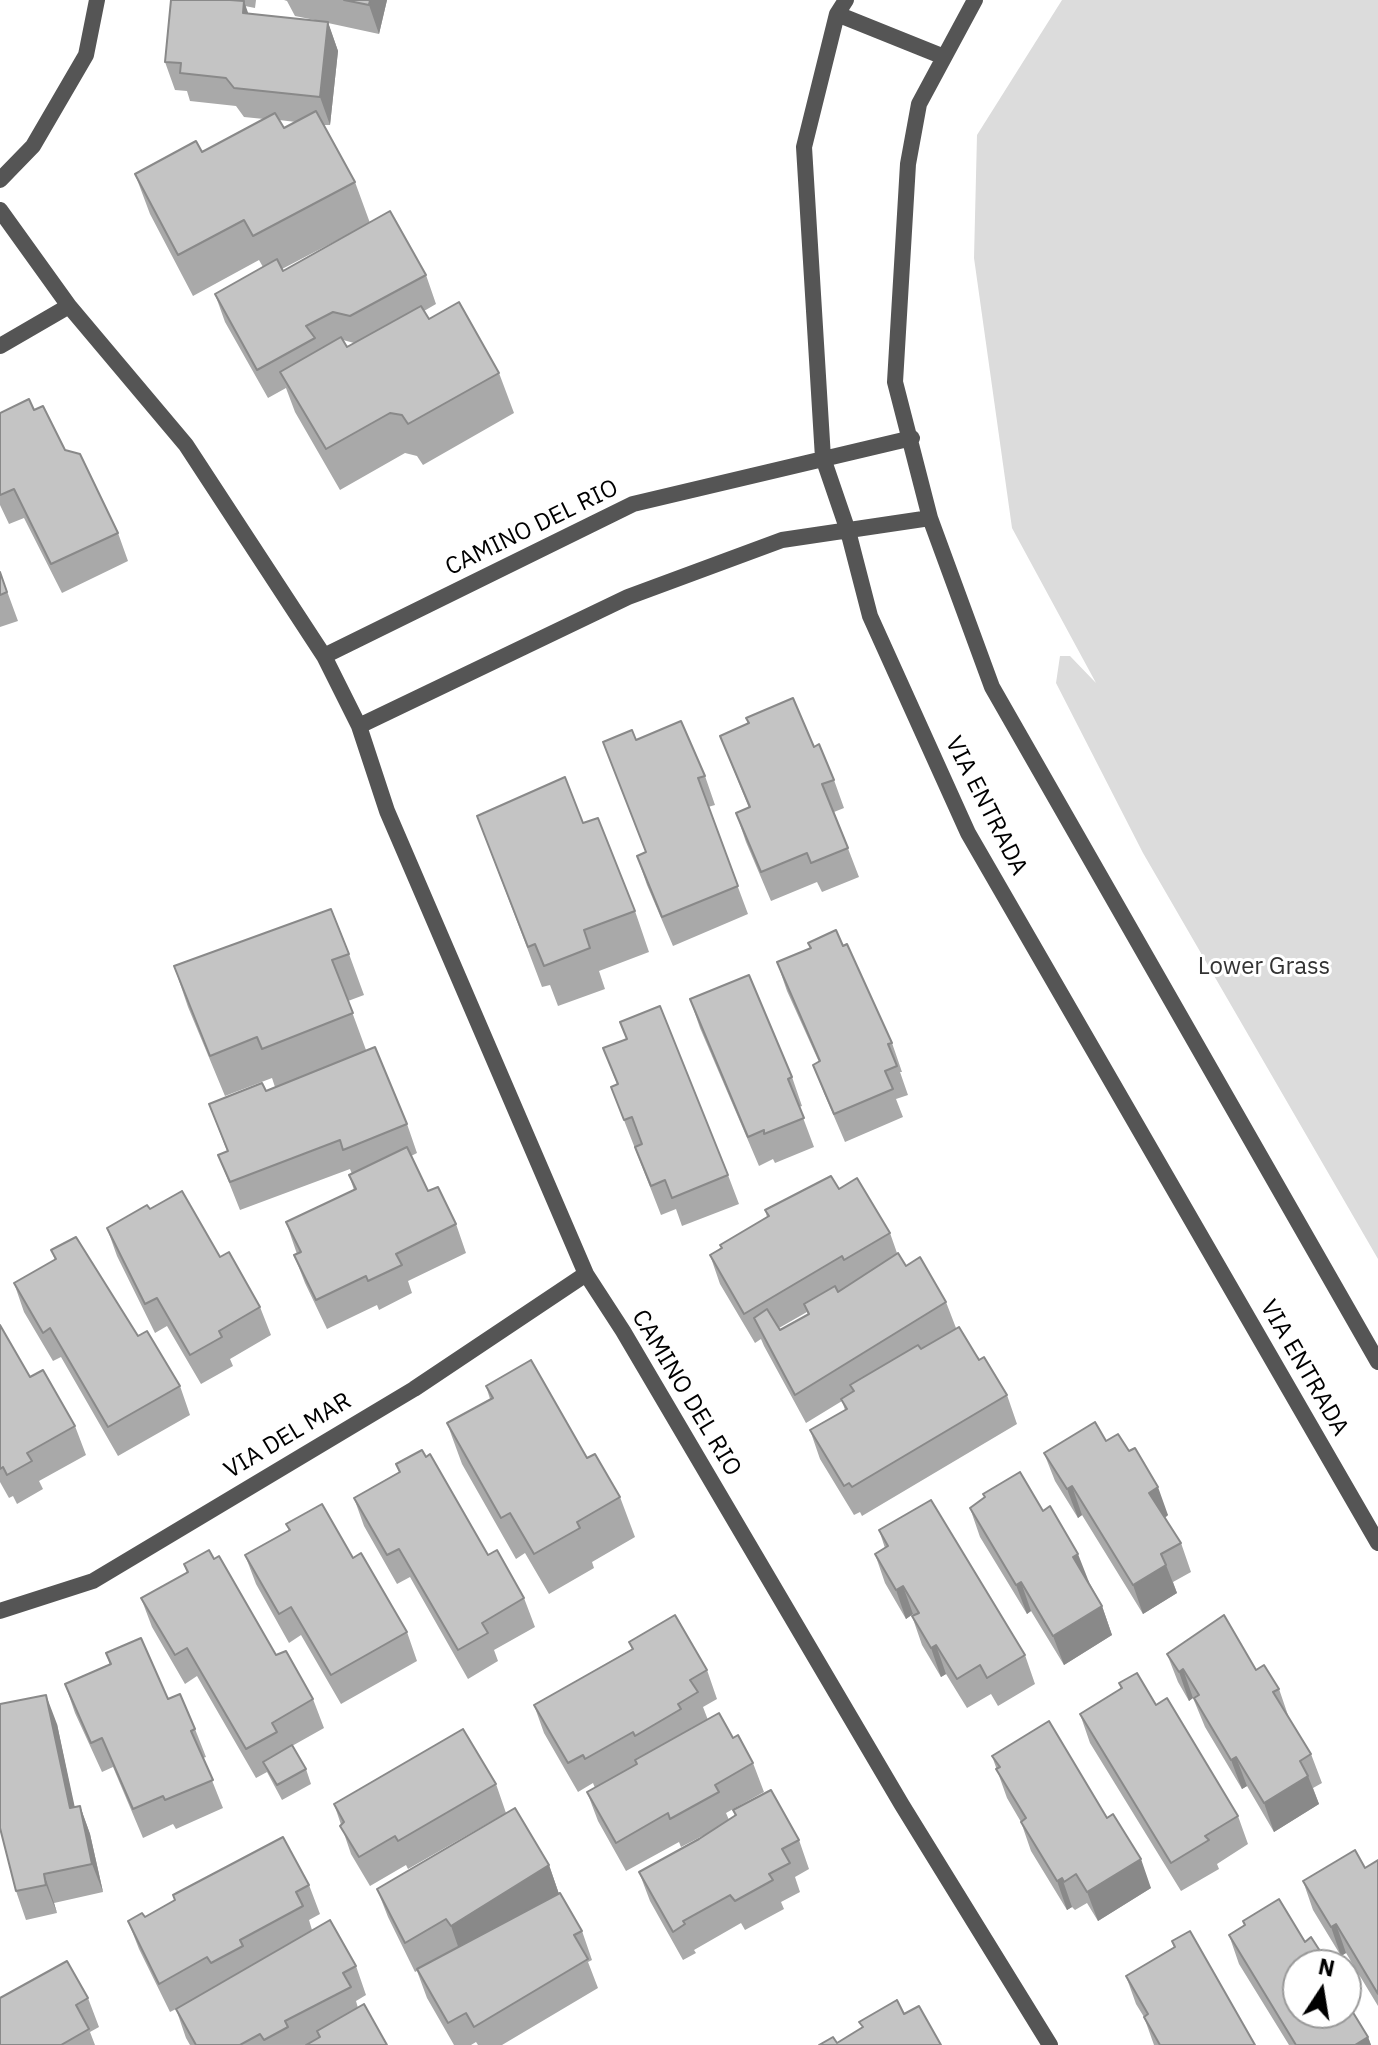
<!DOCTYPE html>
<html>
<head>
<meta charset="utf-8">
<style>
	body { margin:0 }
	#map { position:relative; width:1378px; height:2045px; overflow:hidden; background:#fff; font-family:"IBM Plex Sans",sans-serif }
	canvas { display:block }
	.north { position:absolute; left:1282px; top:1949px; width:80px; height:80px; box-sizing:border-box; background:#fff; border:2px solid #999; border-radius:50%; rotate:12deg; font-size:22px; font-weight:700; line-height:32px; text-align:center; color:#000 }
	.north::after { content:''; display:block; margin:auto; width:28px; height:36px; background:#000; clip-path:polygon(50% 0,100% 100%,50% 72%,0 100%) }
</style>
</head>
<body>
<div id="map">
<canvas width="1378" height="2045"></canvas>
<div class="north">N</div>
</div>
<script>
const g = document.querySelector('canvas').getContext('2d');
g.lineJoin = 'round';
function fillPath(path, color) { g.fillStyle = color; g.fill(path, 'evenodd'); }
const poly = rows => new Path2D(rows.map(r => 'M' + r).join(''));
function stroke(path, color, width, dash) { g.strokeStyle = color; g.lineWidth = width; g.lineCap = dash ? 'butt' : 'round'; g.setLineDash(dash || []); g.stroke(path); }
function drawText(font, color, halo, rows, align = 'center') {
  g.font = font + ' "IBM Plex Sans",sans-serif'; g.lineWidth = 6; g.setLineDash([]); g.textBaseline = 'middle'; g.strokeStyle = halo; g.fillStyle = color; for (const [text, x, y, turn = 0] of rows) {
    g.save(); g.translate(x, y); g.rotate((+turn || 0) * Math.PI / 180); g.textAlign = isNaN(turn) ? turn : align; if (halo) g.strokeText(text, 0, 0); g.fillText(text, 0, 0); g.restore();
  }
}
const green = poly([
	[1062,0,1378,0,1378,1259,1143,853,1056,683,1060,656,1070,656,1096,683,1012,528,974,258,977,135]
]);
const minor = poly([
	[846,0,837,14,804,147,823,458,848,531,870,616,968,833,1378,1543],
	[975,0,919,104,908,164,895,382,930,518,992,687,1378,1362],
	[837,14,944,57],
	[0,180,33,146,86,55,97,0],
	[0,210,69,306,186,445,324,656,359,726,387,811,586,1274,623,1331,902,1805,1050,2045],
	[0,346,69,306],
	[324,656,633,504,912,438],
	[359,726,628,597,782,540,930,518],
	[0,1611,93,1581,414,1389,586,1274]
]);
const wall = poly([
	[171,0,256,0,255,8,245,6,248,14,320,21,295,16,287,1,284,0,387,0,379,34,328,23,338,51,330,125,324,125,355,182,370,223,282,269,283,271,426,275,436,304,424,311,429,319,499,373,514,413,423,465,417,456,405,453,340,490,295,412,286,388,268,398,225,322,215,294,263,267,259,260,193,296,150,214,135,174,202,152,264,119,244,117,236,106,190,101,187,91,175,90,165,62],
	[279,120,296,122,284,128],
	[343,340,354,343,347,347],
	[34,410,118,533,128,561,62,593,24,518,9,524,0,505,0,413],
	[0,572,18,621,0,627],
	[746,718,814,747,834,780,844,808,834,812,859,877,822,892,817,882,771,901,746,842,736,813,749,808,720,736,748,724],
	[636,740,705,776,715,805,708,807,748,914,673,946,647,885,637,856,646,853,603,742],
	[477,816,583,823,635,911,649,952,599,971,605,989,558,1006,550,985,542,987],
	[808,943,843,946,892,1043,902,1072,900,1072,908,1095,896,1099,903,1117,845,1142,824,1093,813,1065,819,1062,787,991,777,962,810,948],
	[349,954,364,995,348,1001,366,1050,407,1124,417,1153,411,1156,428,1191,456,1224,466,1253,408,1281,412,1293,379,1310,377,1305,327,1329,305,1283,294,1255,297,1254,286,1222,354,1190,349,1175,352,1174,350,1169,240,1210,218,1155,227,1151,209,1104,266,1091,275,1087,272,1078,225,1096,188,1007,174,966],
	[690,999,792,1077,802,1106,799,1107,814,1147,775,1163,773,1159,759,1166,700,1028],
	[603,1048,728,1175,739,1204,682,1226,676,1209,661,1215,611,1087,617,1084],
	[839,1189,890,1233,897,1253,906,1266,946,1302,956,1328,1007,1395,1017,1424,862,1516,860,1512,854,1515,820,1459,810,1430,845,1410,842,1401,806,1423,764,1346,761,1339,755,1343,720,1284,710,1255,767,1217,765,1210],
	[807,1312,808,1315,780,1330,779,1328],
	[150,1209,220,1257,260,1307,271,1335,230,1359,233,1366,201,1384,167,1326,155,1333,117,1256,107,1228],
	[51,1250,180,1386,190,1415,118,1456,61,1357,53,1361,24,1312,14,1283,55,1260],
	[0,1325,30,1377,75,1426,86,1455,39,1481,43,1489,17,1504,13,1496,9,1498,0,1482],
	[486,1386,587,1458,620,1497,635,1537,592,1562,594,1568,549,1594,525,1553,516,1559,462,1464,447,1423,490,1399],
	[1106,1441,1168,1515,1165,1518,1181,1543,1191,1572,1173,1582,1177,1593,1143,1614,1082,1515,1078,1518,1055,1481,1044,1453],
	[396,1464,488,1555,524,1598,535,1627,494,1650,498,1661,468,1679,410,1577,397,1584,364,1526,354,1498,399,1472],
	[970,1508,1043,1511,1089,1582,1102,1606,1112,1635,1064,1665,1031,1611,1027,1614,980,1537],
	[286,1524,353,1558,407,1632,417,1661,341,1704,301,1635,289,1643,256,1584,245,1555,289,1531],
	[879,1530,1025,1655,1035,1684,998,1706,991,1694,967,1708,946,1674,941,1677,922,1645,912,1616,913,1614,906,1619,885,1583,875,1554,885,1548],
	[214,1559,276,1655,313,1699,324,1728,292,1746,306,1769,311,1784,282,1800,267,1772,256,1778,197,1676,185,1684,152,1627,141,1598,187,1573,184,1564],
	[629,1642,707,1670,717,1699,703,1707,708,1720,733,1738,753,1763,764,1792,726,1813,729,1820,735,1816,733,1810,799,1840,809,1869,795,1877,800,1892,781,1902,784,1909,745,1930,741,1923,694,1950,696,1953,683,1960,650,1901,639,1872,712,1831,681,1847,679,1842,626,1871,598,1821,587,1792,595,1788,593,1783,578,1792,544,1733,534,1705,632,1649],
	[106,1653,168,1699,195,1729,206,1757,203,1758,223,1808,176,1829,173,1824,143,1838,113,1767,102,1772,75,1713,65,1684,110,1665],
	[1167,1654,1256,1670,1279,1689,1289,1718,1311,1754,1322,1783,1313,1788,1319,1804,1274,1832,1247,1786,1242,1789,1205,1727,1193,1698,1189,1701,1178,1682],
	[1119,1683,1156,1705,1238,1816,1248,1844,1217,1864,1219,1869,1181,1891,1090,1743,1080,1714,1121,1689],
	[57,1724,74,1807,80,1806,90,1834,103,1892,54,1903,57,1913,26,1920,16,1891],
	[992,1756,1151,1888,1098,1921,1087,1903,1075,1910,1072,1907,1067,1910,1031,1851,1021,1822,1007,1798],
	[496,1784,506,1813,408,1869,406,1865,370,1886,351,1854,334,1804],
	[1378,1860,1378,2006,1346,1953,1341,1956,1313,1910,1303,1881,1365,1868],
	[549,1865,559,1894,582,1931,592,1960,588,1962,598,1988,502,2045,478,2045,476,2042,471,2045,454,2045,427,1998,417,1971,415,1972,388,1917,377,1889],
	[309,1885,320,1914,309,1920,312,1930,356,1966,366,1995,356,2001,358,2008,387,2045,190,2045,186,2038,176,2009,170,2012,139,1949,128,1921,145,1917,175,1901,173,1895],
	[1243,1921,1298,1965,1368,2037,1371,2045,1289,2045,1239,1964,1229,1935,1245,1925],
	[1172,1941,1255,2045,1154,2045,1144,2017,1136,2004,1126,1976,1174,1947],
	[88,1998,99,2027,90,2032,95,2045,0,2045]
]);
const shadedWall = poly([
	[370,0,387,0,379,34,369,5],
	[244,1,254,30,243,13],
	[328,22,338,51,330,125,320,97],
	[1072,1486,1082,1515,1078,1518,1067,1489],
	[1158,1487,1168,1515,1160,1521,1149,1493],
	[1078,1554,1089,1582,1083,1586,1073,1557],
	[1166,1565,1177,1593,1143,1614,1133,1585],
	[1021,1582,1031,1611,1027,1614,1016,1585],
	[903,1586,913,1614,906,1619,896,1590],
	[1102,1606,1112,1635,1064,1665,1053,1636],
	[936,1645,946,1674,941,1677,931,1648],
	[1183,1669,1193,1698,1189,1701,1179,1672],
	[46,1695,57,1724,81,1836,70,1808],
	[1236,1757,1247,1786,1242,1789,1231,1760],
	[1308,1776,1319,1804,1274,1832,1264,1803],
	[80,1806,90,1834,103,1892,92,1864],
	[1141,1859,1151,1888,1098,1921,1087,1892],
	[549,1865,559,1894,461,1955,451,1926],
	[44,1874,54,1903,57,1913,46,1885],
	[1062,1878,1072,1907,1067,1910,1057,1881],
	[1336,1924,1346,1953,1341,1956,1331,1927],
	[1368,2037,1371,2045,1355,2045]
]);
const building = poly([
	[171,0,230,0,244,1,243,13,328,22,320,97,234,88,226,78,180,73,181,63,165,62,171,0],
	[344,0,370,0,369,5,344,0],
	[316,111,355,182,253,236,244,220,178,255,135,174,196,141,202,152,275,113,284,128,316,111],
	[390,211,426,275,350,316,333,312,306,326,315,338,257,370,215,294,277,259,283,271,390,211],
	[459,302,499,373,408,424,402,415,390,413,326,449,280,372,341,337,347,347,421,306,429,319,459,302],
	[29,399,34,410,43,406,65,450,80,454,118,533,51,564,14,489,0,495,0,413,29,399],
	[0,572,7,592,0,595,0,572],
	[793,698,814,747,819,744,834,780,822,784,848,848,811,863,807,853,761,872,736,813,750,807,720,736,749,723,746,718,793,698],
	[681,721,705,776,698,778,738,886,662,917,637,856,646,852,603,742,632,730,636,740,681,721],
	[565,777,583,823,598,818,635,911,584,930,590,948,544,966,535,944,528,947,477,816,565,777],
	[331,909,349,954,332,960,353,1013,262,1049,257,1037,210,1056,174,966,331,909],
	[836,930,843,946,847,944,892,1043,888,1044,897,1066,885,1071,893,1089,834,1114,813,1065,820,1061,777,962,811,948,808,943,836,930],
	[749,975,792,1077,788,1079,804,1118,764,1134,764,1130,748,1137,690,999,749,975],
	[660,1006,728,1175,672,1198,665,1180,651,1186,635,1147,642,1144,632,1117,624,1120,611,1087,618,1084,603,1048,627,1039,620,1022,660,1006],
	[375,1047,407,1124,343,1150,340,1140,230,1182,218,1155,228,1151,209,1104,262,1083,266,1091,375,1047],
	[407,1147,428,1191,438,1187,456,1224,396,1254,402,1265,368,1281,366,1276,316,1300,294,1255,301,1252,286,1222,356,1189,349,1175,407,1147],
	[831,1176,839,1189,857,1178,890,1233,844,1260,842,1256,744,1314,710,1255,722,1248,720,1245,769,1216,765,1210,831,1176],
	[182,1191,220,1257,229,1252,260,1307,219,1331,222,1337,190,1355,157,1298,145,1304,107,1228,147,1205,150,1209,182,1191],
	[76,1237,138,1336,147,1331,180,1386,108,1427,50,1328,43,1333,14,1283,56,1259,51,1250,76,1237],
	[898,1253,906,1266,920,1257,946,1302,795,1395,754,1318,767,1309,780,1330,809,1314,804,1304,835,1286,838,1292,898,1253],
	[0,1325,30,1377,43,1370,75,1426,27,1453,32,1461,7,1475,3,1467,0,1469,0,1325],
	[959,1327,979,1360,984,1357,1007,1395,852,1487,849,1483,844,1486,810,1430,847,1409,841,1399,854,1391,850,1385,918,1345,921,1349,959,1327],
	[531,1360,587,1458,595,1454,620,1497,577,1522,580,1528,534,1554,510,1513,501,1518,447,1423,493,1398,486,1386,531,1360],
	[1095,1422,1106,1441,1118,1434,1129,1451,1135,1448,1158,1487,1149,1493,1181,1543,1161,1554,1166,1565,1133,1585,1072,1486,1067,1489,1044,1453,1095,1422],
	[422,1450,426,1457,430,1454,488,1555,497,1550,524,1598,482,1623,488,1633,458,1650,399,1549,387,1555,354,1498,400,1472,396,1464,422,1450],
	[1020,1472,1043,1511,1050,1506,1078,1554,1073,1557,1102,1606,1053,1636,1021,1582,1016,1585,970,1508,985,1497,983,1494,1020,1472],
	[931,1500,1025,1655,987,1678,980,1665,957,1679,936,1645,931,1648,912,1616,919,1613,903,1586,896,1590,875,1554,888,1546,879,1530,931,1500],
	[322,1504,353,1558,361,1553,407,1632,331,1675,291,1607,279,1614,245,1555,290,1530,286,1524,322,1504],
	[209,1550,214,1559,219,1556,276,1655,286,1651,313,1699,272,1723,277,1732,246,1749,187,1648,175,1655,141,1598,188,1572,184,1564,209,1550],
	[675,1615,707,1670,690,1680,698,1692,678,1704,681,1709,635,1736,633,1732,585,1759,583,1755,568,1763,534,1705,633,1649,629,1642,675,1615],
	[1224,1615,1256,1670,1264,1665,1279,1689,1273,1692,1311,1754,1300,1761,1308,1776,1264,1803,1236,1757,1231,1760,1194,1698,1199,1695,1183,1669,1179,1672,1167,1654,1224,1615],
	[141,1638,168,1699,180,1694,195,1729,191,1731,213,1780,165,1800,163,1796,133,1809,102,1738,91,1743,65,1684,111,1664,106,1653,141,1638],
	[1137,1673,1156,1705,1167,1698,1238,1816,1205,1836,1209,1840,1171,1863,1080,1714,1122,1688,1119,1683,1137,1673],
	[46,1695,70,1808,80,1806,92,1864,44,1874,46,1885,16,1891,0,1828,0,1704,46,1695],
	[719,1713,733,1738,738,1735,753,1763,715,1785,719,1792,670,1819,668,1813,616,1843,587,1792,637,1764,635,1760,719,1713],
	[1049,1721,1107,1818,1113,1814,1141,1859,1087,1892,1076,1874,1064,1882,1062,1878,1057,1881,1021,1822,1026,1818,996,1769,1000,1767,992,1756,1049,1721],
	[463,1729,496,1784,398,1841,395,1836,359,1857,340,1826,344,1822,334,1804,463,1729],
	[292,1745,306,1769,277,1785,263,1762,292,1745],
	[771,1790,799,1840,782,1849,790,1863,769,1874,773,1880,735,1901,730,1895,683,1921,685,1924,673,1932,639,1872,699,1839,736,1815,733,1810,771,1790],
	[515,1808,549,1865,451,1926,446,1919,405,1943,377,1889,515,1808],
	[283,1837,309,1885,296,1892,303,1906,240,1940,243,1946,211,1963,207,1957,159,1984,128,1921,142,1913,145,1917,175,1900,173,1895,283,1837],
	[1355,1850,1365,1868,1378,1860,1378,1994,1336,1924,1331,1927,1303,1881,1355,1850],
	[560,1893,582,1931,574,1935,588,1959,474,2027,466,2013,448,2023,417,1969,560,1893],
	[1279,1899,1305,1942,1311,1937,1329,1965,1298,1965,1298,2013,1346,2013,1346,2001,1368,2037,1355,2045,1296,2045,1229,1935,1245,1925,1243,1921,1279,1899],
	[330,1920,356,1966,343,1973,351,1987,285,2021,288,2027,264,2040,260,2034,240,2045,196,2045,176,2009,330,1920],
	[1190,1931,1255,2045,1160,2045,1144,2017,1148,2014,1126,1976,1175,1947,1172,1941,1190,1931],
	[67,1961,88,1998,76,2005,89,2029,61,2045,0,2045,0,1998,67,1961],
	[897,2000,904,2014,919,2006,941,2045,819,2045,833,2037,837,2043,863,2027,859,2022,897,2000],
	[364,2004,387,2045,306,2045,320,2037,317,2031,364,2004]
]);
const streetNames = [
	["CAMINO DEL RIO",532,528,-26],
	["VIA ENTRADA",986,806,63],
	["VIA ENTRADA",1304,1368,60],
	["CAMINO DEL RIO",686,1393,59],
	["VIA DEL MAR",288,1436,-31]
];
const parkNames = [
	["Lower Grass",1264,967]
];
fillPath(green, '#dcdcdc');
stroke(minor, '#555', 16);
fillPath(wall, '#a9a9a9');
fillPath(shadedWall, '#898989');
fillPath(building, '#c4c4c4');
stroke(building, '#898989', 2);
drawText('24px', '#000', '#fff', streetNames);
drawText('24px', '#333', '#fff', parkNames);
</script>
</body>
</html>
